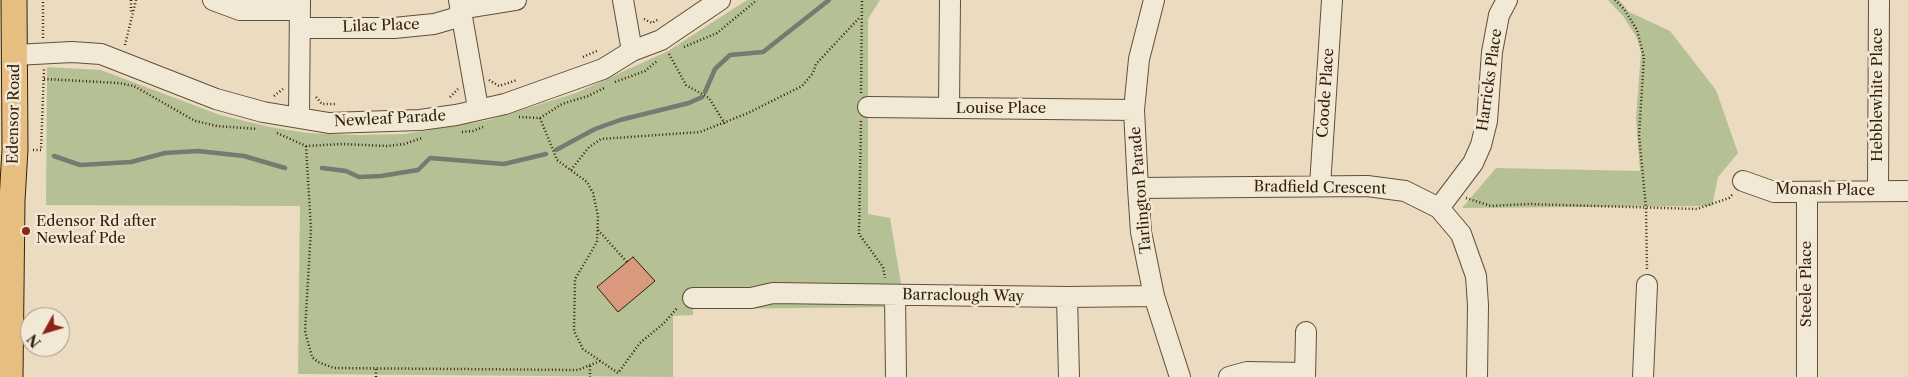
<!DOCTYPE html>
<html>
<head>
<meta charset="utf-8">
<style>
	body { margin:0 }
	#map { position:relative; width:1908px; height:377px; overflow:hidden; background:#ebdbc0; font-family:"Libre Caslon Text",serif }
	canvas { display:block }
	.north { position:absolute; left:20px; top:307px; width:50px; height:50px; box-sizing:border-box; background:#f2e8d6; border:1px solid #a69884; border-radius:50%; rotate:231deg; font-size:14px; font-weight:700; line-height:20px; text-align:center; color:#352009 }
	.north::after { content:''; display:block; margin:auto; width:18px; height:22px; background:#8f2418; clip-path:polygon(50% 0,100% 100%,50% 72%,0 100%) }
</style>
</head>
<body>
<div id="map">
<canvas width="1908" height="377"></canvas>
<div class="north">N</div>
</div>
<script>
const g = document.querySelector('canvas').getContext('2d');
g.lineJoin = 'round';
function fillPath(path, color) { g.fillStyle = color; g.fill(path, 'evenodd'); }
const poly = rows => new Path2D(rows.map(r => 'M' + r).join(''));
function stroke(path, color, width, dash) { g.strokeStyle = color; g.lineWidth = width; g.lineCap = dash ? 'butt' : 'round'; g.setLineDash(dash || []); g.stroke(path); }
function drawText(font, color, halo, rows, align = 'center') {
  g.font = font + ' "Libre Caslon Text",serif'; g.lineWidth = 5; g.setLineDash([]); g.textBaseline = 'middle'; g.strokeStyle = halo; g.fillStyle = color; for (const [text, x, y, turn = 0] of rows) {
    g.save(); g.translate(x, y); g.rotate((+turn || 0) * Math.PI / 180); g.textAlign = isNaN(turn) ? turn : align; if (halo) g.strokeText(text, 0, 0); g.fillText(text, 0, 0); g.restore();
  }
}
const green = poly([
	[747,0,880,0,868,19,868,214,890,218,905,307,693,309,693,315,673,316,673,377,298,374,300,206,46,205,47,67,101,70,220,115,270,127,307,133,357,135,405,134,489,120,576,93,668,51],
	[1608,0,1619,0,1629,12,1670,31,1716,90,1738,153,1718,177,1712,206,1462,208,1496,168,1640,171,1636,119,1641,52,1637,38,1623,16]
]);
const stream = poly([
	[705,92,715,69,730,55,763,52,829,0],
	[556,150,595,129,620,120,689,103,702,97],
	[54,156,80,165,131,162,165,153,198,151,244,156,285,168],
	[322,168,346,171,359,177,381,176,418,170,430,158,504,164,546,154]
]);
const building = poly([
	[633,257,655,281,618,312,597,287,633,257]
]);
const path = poly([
	[131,0,131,13],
	[1615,0,1624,9,1637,30,1644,57,1639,135,1646,208,1647,269],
	[644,19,652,23,659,19],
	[43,38,43,0],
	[125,45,136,0],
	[684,47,717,33,757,0],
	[669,54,686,85,709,98,725,124],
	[583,57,599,50],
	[44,79,119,83,134,86,195,121,217,126,257,129],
	[489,80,499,86,517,80],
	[615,82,645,71,657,61],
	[861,93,862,0],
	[274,96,283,89],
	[316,97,322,104,335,104],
	[450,97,458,89],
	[519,117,540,118,562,104,588,96,604,88],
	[540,118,557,160,587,182,593,193,598,216,597,242,575,279,574,331,583,349,618,373,640,343,664,323,678,307],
	[861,121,859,234,883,267,885,278],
	[462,132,473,131,483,127],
	[277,133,306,146,342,144,387,146,404,144,422,138],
	[306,146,311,229,305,331,312,357,318,362,334,368,578,370,600,361],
	[33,150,41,150,44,69],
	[571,170,589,147,601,139,700,132,748,113,802,86,813,73,816,64,860,17],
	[1466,198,1491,206,1528,204,1697,209,1729,198,1733,194],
	[598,230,627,262],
	[590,366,590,377],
	[376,369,376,377]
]);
const minor = poly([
	[213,0,240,10,300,10],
	[459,0,478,108],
	[623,0,632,51],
	[1154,0,1139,59,1134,110,1138,188,1141,232,1154,296,1180,377],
	[460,9,516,0],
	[300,28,394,28,434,24,462,16],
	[15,55,72,52,101,54,216,99,263,112,329,123,420,120,456,115,505,104,603,69,632,51,661,40,720,0],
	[868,107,1134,110],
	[949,108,950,0],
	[299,117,300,0],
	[1743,181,1774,192,1908,191],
	[1320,186,1332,0],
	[1138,188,1367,186,1405,191,1439,208,1461,234,1476,276,1478,305,1477,377],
	[1878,191,1879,0],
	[1439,208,1473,163,1481,145,1487,121,1492,52,1499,15,1507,0],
	[895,295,896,377],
	[1067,297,1069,377],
	[693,298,751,298,773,293,1067,297,1154,296],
	[1229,377,1247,372,1304,373],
	[1305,377,1306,332],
	[1643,377,1647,285],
	[1807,377,1807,192]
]);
const major = poly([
	[10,377,12,201,15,149,14,0]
]);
const markers = [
	[26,231,5,"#8f2418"]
];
const streetNames = [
	["Lilac Place",381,26,-2],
	["Harricks Place",1490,80,-82],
	["Coode Place",1326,93,-86],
	["Hebblewhite Place",1878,95,-90],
	["Louise Place",1001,109],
	["Edensor Road",14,114,-89],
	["Newleaf Parade",390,119,-3],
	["Bradfield Crescent",1320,188,1],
	["Tarlington Parade",1141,190,-95],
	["Monash Place",1825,190,1],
	["Steele Place",1807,284,-90],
	["Barraclough Way",963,296,1]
];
const poiNames = [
	["Edensor Rd after",36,222],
	["Newleaf Pde",36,239]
];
fillPath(green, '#b5c195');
stroke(stream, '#707d70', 4.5);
fillPath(building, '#d9997d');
stroke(building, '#352009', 1);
stroke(minor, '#624f37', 22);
stroke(major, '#352009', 27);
stroke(path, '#352009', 2.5, [1, 2.5]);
stroke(minor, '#f2e8d6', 20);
stroke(major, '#e6be80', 25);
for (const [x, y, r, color] of markers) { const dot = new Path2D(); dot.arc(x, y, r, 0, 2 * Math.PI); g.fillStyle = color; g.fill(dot); stroke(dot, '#f2e8d6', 2); }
drawText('15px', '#352009', '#f2e8d6', streetNames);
drawText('15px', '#352009', '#f2e8d6', poiNames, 'left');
</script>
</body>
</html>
